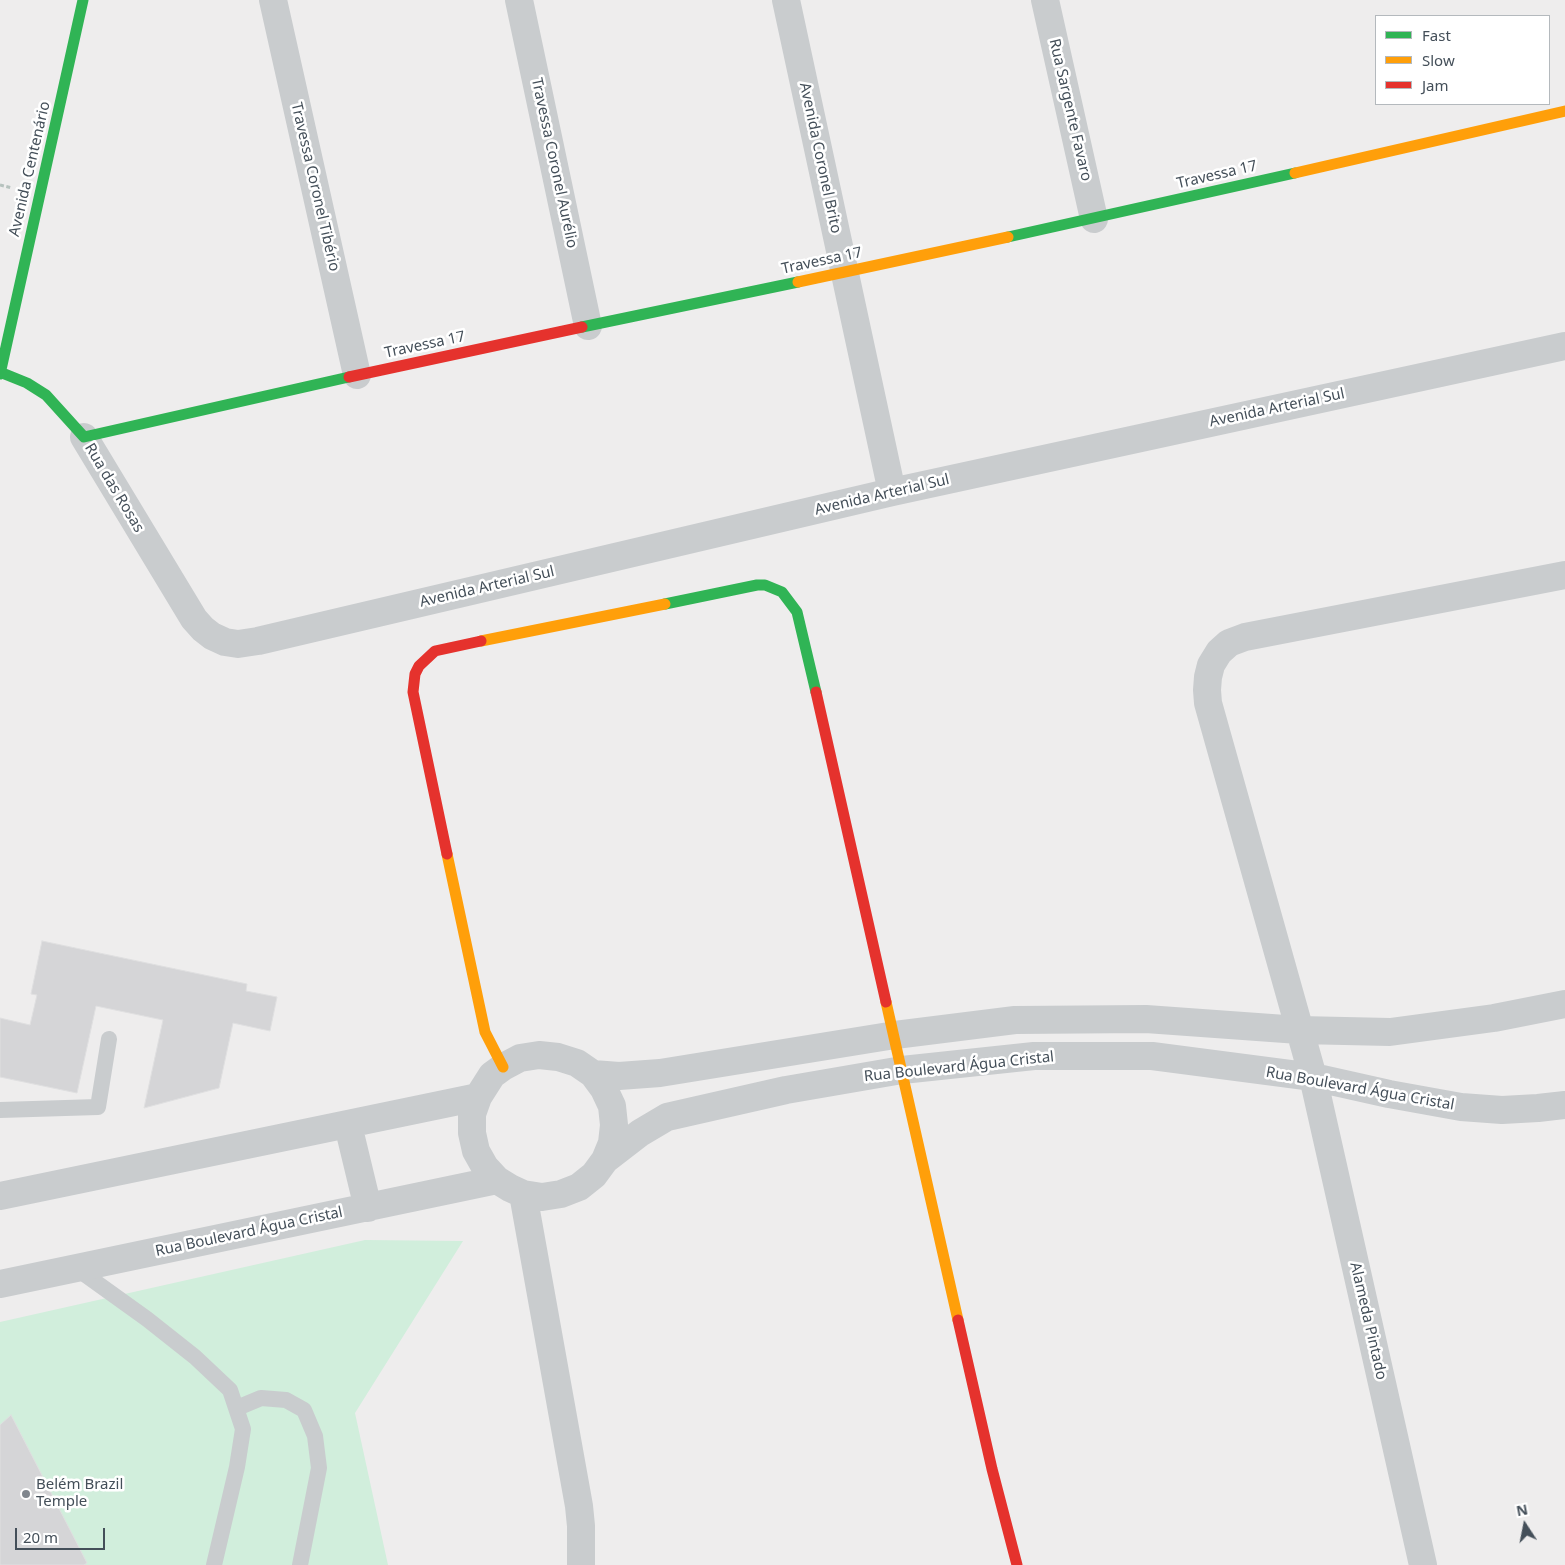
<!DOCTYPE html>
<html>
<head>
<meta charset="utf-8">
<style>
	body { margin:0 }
	#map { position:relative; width:1565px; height:1565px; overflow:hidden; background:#eeeded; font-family:"Noto Sans",sans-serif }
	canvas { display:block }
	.legend { position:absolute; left:1375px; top:15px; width:175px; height:90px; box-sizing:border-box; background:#fff; border:1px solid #b4b9bd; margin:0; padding:6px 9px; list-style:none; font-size:15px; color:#444f59 }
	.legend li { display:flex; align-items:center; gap:10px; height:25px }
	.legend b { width:25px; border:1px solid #b4b9bd }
	.north { position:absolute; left:1500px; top:1500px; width:50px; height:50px; -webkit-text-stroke:4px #fff; paint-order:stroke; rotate:349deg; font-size:14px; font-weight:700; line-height:20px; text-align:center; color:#444f59 }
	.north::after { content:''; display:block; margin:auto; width:18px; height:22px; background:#444f59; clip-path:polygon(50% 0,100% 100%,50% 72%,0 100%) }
	.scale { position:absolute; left:15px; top:1528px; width:90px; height:22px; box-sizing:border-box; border:2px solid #444f59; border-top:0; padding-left:6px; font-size:15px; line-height:18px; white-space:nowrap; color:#444f59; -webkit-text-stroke:4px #fff; paint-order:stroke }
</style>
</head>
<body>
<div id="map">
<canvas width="1565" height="1565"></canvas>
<ul class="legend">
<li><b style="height:6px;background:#30b455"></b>Fast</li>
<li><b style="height:6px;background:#ff9f0a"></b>Slow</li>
<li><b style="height:6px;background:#e5322d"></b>Jam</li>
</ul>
<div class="north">N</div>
<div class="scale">20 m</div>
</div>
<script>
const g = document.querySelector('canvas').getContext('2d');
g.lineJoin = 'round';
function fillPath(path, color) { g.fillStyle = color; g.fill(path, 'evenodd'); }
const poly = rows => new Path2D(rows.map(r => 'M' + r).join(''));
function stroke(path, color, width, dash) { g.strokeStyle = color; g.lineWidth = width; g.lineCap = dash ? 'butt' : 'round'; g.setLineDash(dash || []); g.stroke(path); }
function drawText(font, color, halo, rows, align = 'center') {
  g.font = font + ' "Noto Sans",sans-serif'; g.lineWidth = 5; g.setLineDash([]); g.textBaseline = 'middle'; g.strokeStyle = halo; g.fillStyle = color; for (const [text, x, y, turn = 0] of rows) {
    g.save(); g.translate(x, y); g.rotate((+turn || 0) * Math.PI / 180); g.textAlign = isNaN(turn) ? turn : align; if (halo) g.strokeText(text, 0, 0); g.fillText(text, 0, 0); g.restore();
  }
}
const green = poly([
	[365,1240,463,1241,355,1413,388,1565,0,1565,0,1322]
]);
const building = poly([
	[42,941,247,984,246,991,277,997,270,1031,233,1023,219,1088,144,1108,163,1020,96,1006,77,1093,0,1077,0,1018,30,1025,37,995,31,994,42,941],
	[11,1415,87,1563,84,1565,0,1565,0,1425,11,1415]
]);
const path = poly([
	[0,185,12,188]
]);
const lane = poly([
	[0,1110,98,1107,109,1039],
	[76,1268,147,1319,195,1357,230,1390,243,1429,237,1467,214,1565],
	[237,1408,261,1398,286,1400,304,1410,315,1436,319,1468,300,1565]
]);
const street = poly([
	[273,0,357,375],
	[519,0,588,326],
	[786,0,892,492],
	[1045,0,1094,219],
	[84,437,194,619,203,629,212,636,225,642,238,644,258,641,892,492,1565,346],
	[593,1074,619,1076,660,1073,895,1035,1015,1020,1146,1019,1299,1030,1390,1032,1494,1018,1565,1004],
	[348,1125,368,1208],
	[605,1160,612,1143,614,1125,612,1106,604,1089,593,1074,577,1063,558,1057,539,1055,520,1058,503,1067,492,1075,478,1097,472,1114,472,1133,476,1151,485,1167,497,1180,510,1188,523,1194,542,1197,561,1194,579,1187,594,1175,605,1160,640,1133,667,1117,786,1090,902,1070,1034,1056,1152,1056,1313,1077,1389,1094,1461,1107,1502,1110,1538,1108,1565,1105],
	[523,1194,579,1506,581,1526,581,1565],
	[0,1196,478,1097],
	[0,1284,497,1180],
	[1423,1565,1313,1077,1208,703,1207,690,1208,677,1211,665,1219,652,1229,643,1245,637,1565,575]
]);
const fast = poly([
	[1008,237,1295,173],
	[582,327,798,282],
	[0,372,27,383,46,395,84,437,349,377],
	[0,374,83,0],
	[665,604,757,585,765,585,782,592,797,612,816,692]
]);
const slow = poly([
	[1295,173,1565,111],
	[798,282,1008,237],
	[481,641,665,604],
	[447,854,485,1032,503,1067],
	[886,1002,958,1320]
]);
const jam = poly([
	[349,377,582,327],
	[816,692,886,1002],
	[447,854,413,692,415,674,419,666,435,651,481,641],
	[958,1320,992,1469,1017,1565]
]);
const markers = [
	[26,1494,5,"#80868d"]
];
const streetNames = [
	["Rua Sargente Favaro",1070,110,77],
	["Avenida Coronel Brito",820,158,78],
	["Travessa Coronel Aurélio",554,163,78],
	["Avenida Centenário",30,169,-77],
	["Travessa 17",1217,175,-13],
	["Travessa Coronel Tibério",315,187,77],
	["Travessa 17",822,261,-12],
	["Travessa 17",425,345,-12],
	["Avenida Arterial Sul",1277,408,-12],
	["Rua das Rosas",114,488,59],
	["Avenida Arterial Sul",882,495,-13],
	["Avenida Arterial Sul",487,587,-13],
	["Rua Boulevard Água Cristal",959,1067,-6],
	["Rua Boulevard Água Cristal",1360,1089,10],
	["Rua Boulevard Água Cristal",249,1232,-12],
	["Alameda Pintado",1368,1321,77]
];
const poiNames = [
	["Belém Brazil",36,1485],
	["Temple",36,1502]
];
fillPath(green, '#d1eedc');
fillPath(building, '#d5d5d7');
stroke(building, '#dfdfe0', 1);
stroke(path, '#b6c2be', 3, [4, 2.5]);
stroke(lane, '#c9ccce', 16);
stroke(street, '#c9ccce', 28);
stroke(fast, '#30b455', 11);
stroke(slow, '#ff9f0a', 11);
stroke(jam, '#e5322d', 11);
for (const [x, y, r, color] of markers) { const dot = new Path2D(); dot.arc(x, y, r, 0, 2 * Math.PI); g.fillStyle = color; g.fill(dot); stroke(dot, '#fff', 2); }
drawText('15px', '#444f59', '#fff', streetNames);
drawText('15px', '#444f59', '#fff', poiNames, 'left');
</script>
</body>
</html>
